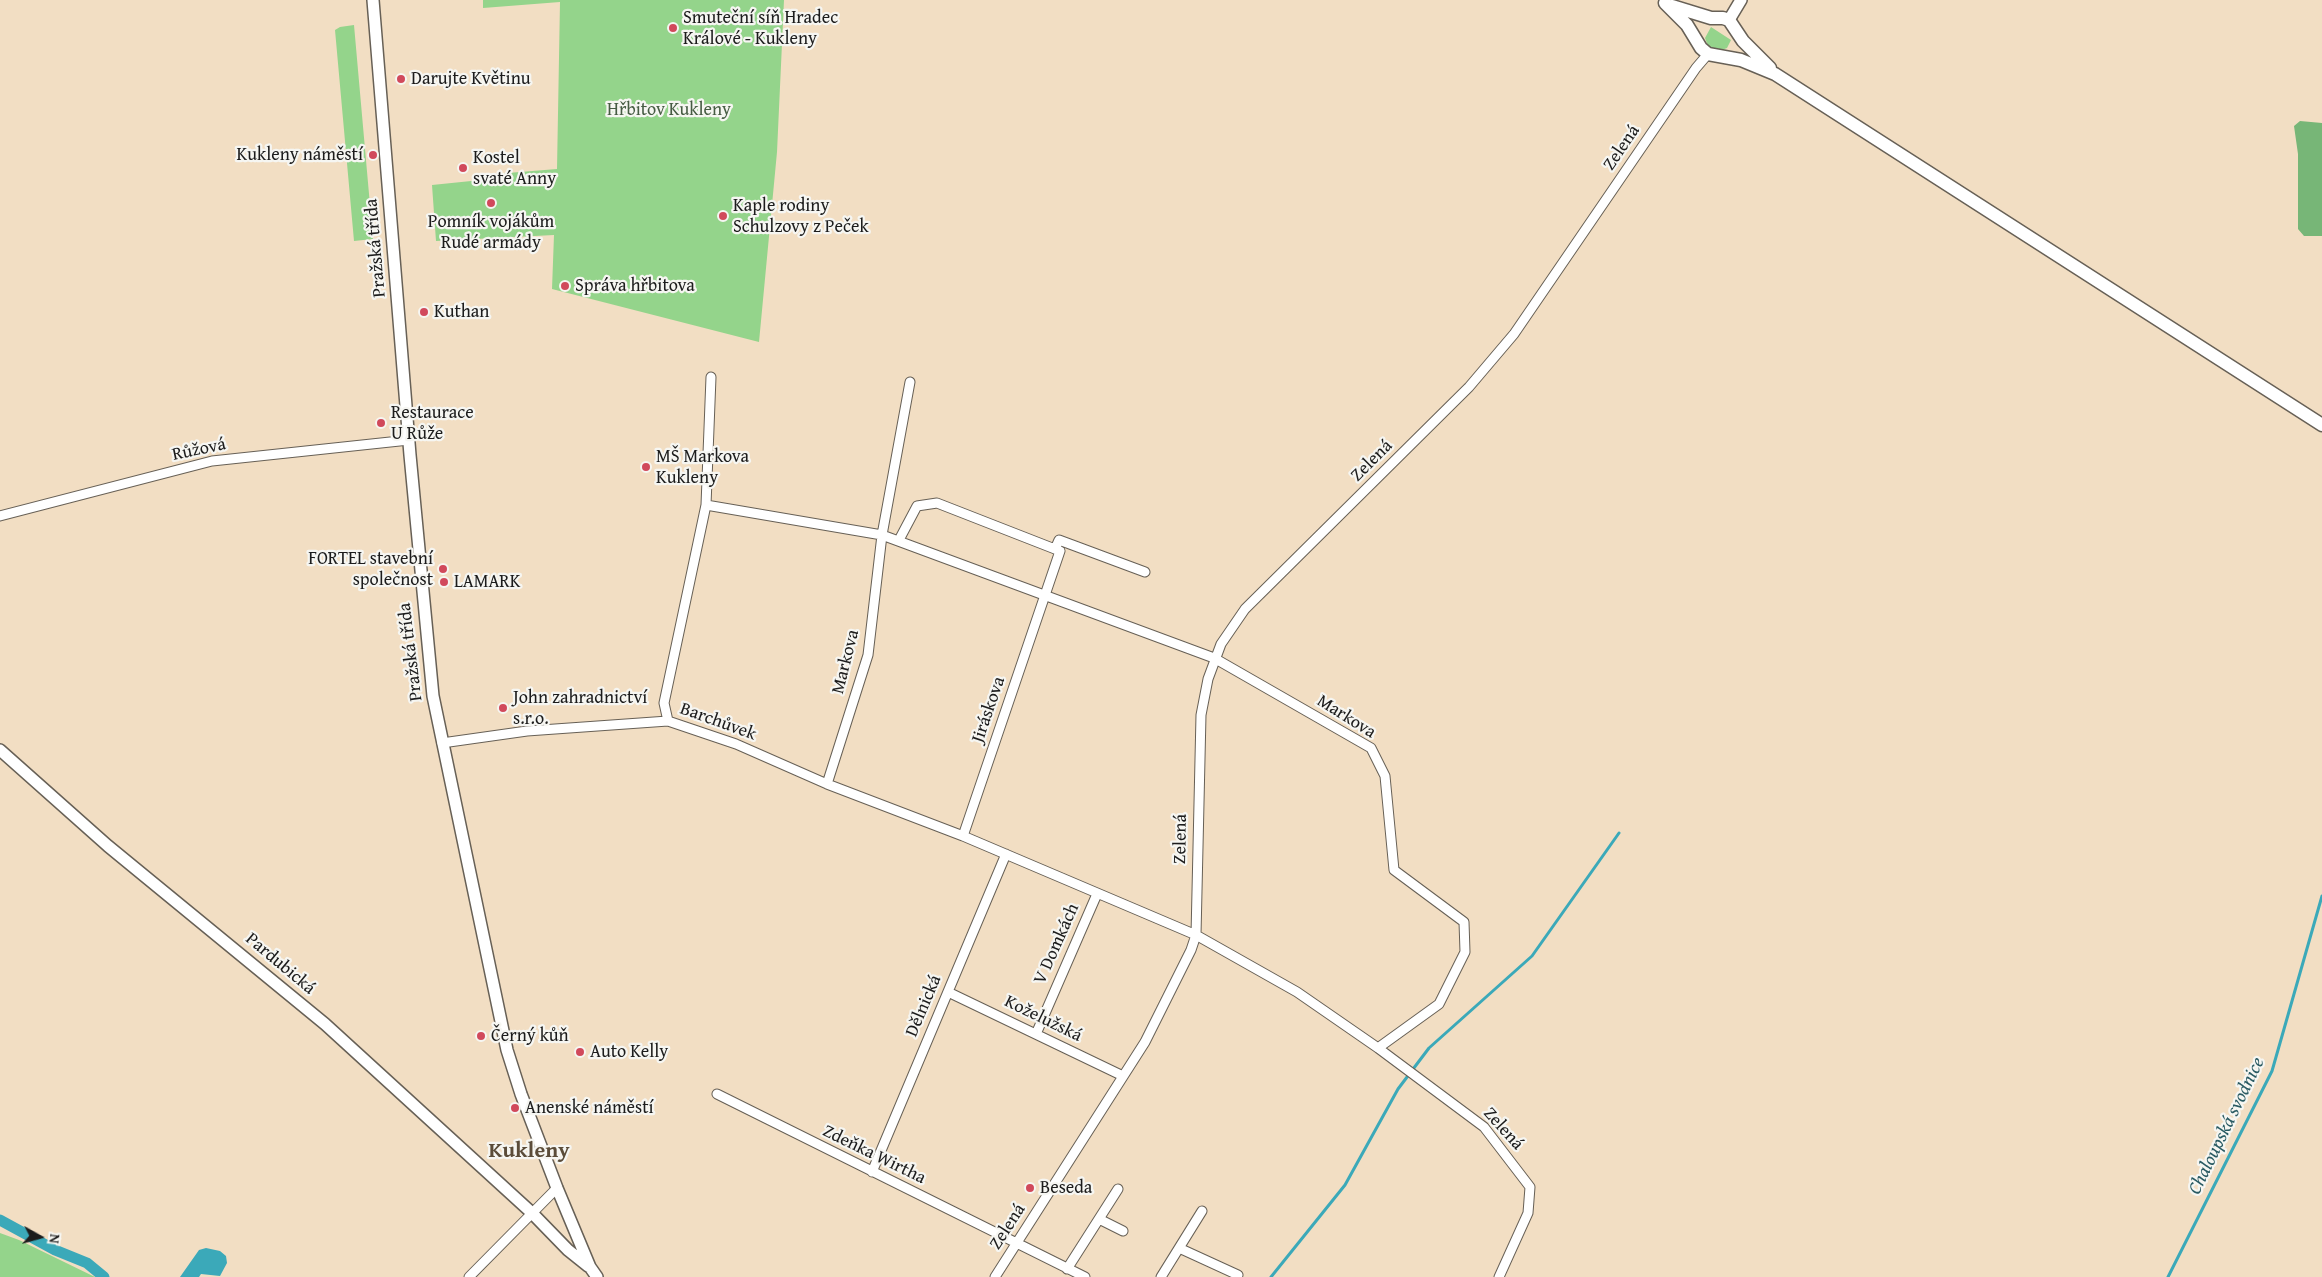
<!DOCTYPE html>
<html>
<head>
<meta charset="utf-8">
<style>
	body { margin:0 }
	#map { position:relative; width:2322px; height:1277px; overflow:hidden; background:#f2dec3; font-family:"Gentium Book Plus",serif }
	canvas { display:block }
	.north { position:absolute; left:15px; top:1212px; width:50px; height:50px; -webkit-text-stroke:4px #f6f6f2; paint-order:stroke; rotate:97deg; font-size:14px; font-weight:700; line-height:20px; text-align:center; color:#1c1c1c }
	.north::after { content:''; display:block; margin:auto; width:18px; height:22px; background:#1c1c1c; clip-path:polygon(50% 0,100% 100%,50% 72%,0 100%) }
</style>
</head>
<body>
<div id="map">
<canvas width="2322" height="1277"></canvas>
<div class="north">N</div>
</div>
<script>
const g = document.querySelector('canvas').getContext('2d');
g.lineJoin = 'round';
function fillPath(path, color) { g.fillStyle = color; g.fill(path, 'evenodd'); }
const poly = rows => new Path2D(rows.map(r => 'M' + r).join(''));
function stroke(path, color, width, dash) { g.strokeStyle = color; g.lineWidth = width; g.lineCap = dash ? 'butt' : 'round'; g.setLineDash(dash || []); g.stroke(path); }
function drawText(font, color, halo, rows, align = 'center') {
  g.font = font + ' "Gentium Book Plus",serif'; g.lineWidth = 4.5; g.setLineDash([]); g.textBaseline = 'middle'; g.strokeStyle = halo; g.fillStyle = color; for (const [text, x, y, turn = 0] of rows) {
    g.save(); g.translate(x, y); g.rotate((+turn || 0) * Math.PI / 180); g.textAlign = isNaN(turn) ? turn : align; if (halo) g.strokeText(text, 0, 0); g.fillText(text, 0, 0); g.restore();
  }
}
const green = poly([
	[483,0,784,0,777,152,759,342,552,289,554,235,436,241,432,185,481,180,483,175,557,169,560,2,483,8],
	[354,25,373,239,354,241,335,30,340,27],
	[1711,27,1731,40,1727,48,1719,51,1708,46,1705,38],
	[0,1233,19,1240,95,1277,0,1277]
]);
const forest = poly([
	[2300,121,2322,123,2322,236,2304,236,2298,229,2298,154,2294,126]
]);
const water = poly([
	[206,1248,220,1251,226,1256,227,1263,220,1276,201,1274,199,1277,180,1277,199,1250]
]);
const stream = poly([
	[1271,1277,1345,1185,1398,1089,1429,1048,1532,956,1619,833],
	[2168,1277,2272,1071,2322,896]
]);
const canal = poly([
	[0,1220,55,1250,87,1263,104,1277]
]);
const minor = poly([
	[910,382,882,535,868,655,827,784,963,836,1196,935,1297,992,1378,1048,1484,1127,1530,1187,1528,1213,1499,1277],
	[706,505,711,377],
	[0,516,212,461,409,440],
	[899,540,917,506,937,503,1060,551,963,836],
	[1055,549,1059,540,1145,572],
	[668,721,664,703,706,505,882,535,1214,658,1371,748,1385,776,1394,870,1464,922,1465,952,1439,1004,1378,1048],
	[442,743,527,731,668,721,736,744,827,784],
	[948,992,1123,1076],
	[1036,1034,1097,894],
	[717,1094,1085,1277],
	[872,1172,1006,854],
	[1099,1219,1123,1231],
	[1179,1248,1238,1275],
	[1067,1269,1118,1189],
	[469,1277,557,1188],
	[995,1277,1145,1042,1191,950,1196,935,1201,715,1208,679,1221,644,1245,609,1469,387,1514,334,1696,68,1708,54],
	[1161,1277,1202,1211]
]);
const tertiary = poly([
	[373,0,410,455,433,696,507,1050,521,1094,557,1188,590,1267,597,1277],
	[1729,20,1741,0],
	[0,750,108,846,325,1024,532,1213,568,1250,588,1266]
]);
const secondary = poly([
	[1665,3,1687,25,1701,48,1708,54,1741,60,1775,74,2322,425],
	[1672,6,1711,18,1723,18,1729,20,1743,41,1770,68]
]);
const markers = [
	[673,28,5,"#d1495b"],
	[401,79,5,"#d1495b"],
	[373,155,5,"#d1495b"],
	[463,168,5,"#d1495b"],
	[491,203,5,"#d1495b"],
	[723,216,5,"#d1495b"],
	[565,286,5,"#d1495b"],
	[424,312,5,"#d1495b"],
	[381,423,5,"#d1495b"],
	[646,467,5,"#d1495b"],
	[443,569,5,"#d1495b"],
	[444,582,5,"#d1495b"],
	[503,708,5,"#d1495b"],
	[481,1036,5,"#d1495b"],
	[580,1052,5,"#d1495b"],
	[515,1108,5,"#d1495b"],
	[1030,1188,5,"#d1495b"]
];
const poiNames = [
	["Smuteční síň Hradec",683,18],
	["Králové - Kukleny",683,39],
	["Darujte Květinu",411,79],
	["Kukleny náměstí",363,155,"right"],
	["Kostel",473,158],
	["svaté Anny",473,179],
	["Kaple rodiny",733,206],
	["Schulzovy z Peček",733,227],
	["Pomník vojákům",491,222,"center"],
	["Rudé armády",491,243,"center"],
	["Správa hřbitova",575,286],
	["Kuthan",434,312],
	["Restaurace",391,413],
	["U Růže",391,434],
	["MŠ Markova",656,457],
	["Kukleny",656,478],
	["FORTEL stavební",433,559,"right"],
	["společnost",433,580,"right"],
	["LAMARK",454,582],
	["John zahradnictví",513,698],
	["s.r.o.",513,719],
	["Černý kůň",491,1036],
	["Auto Kelly",590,1052],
	["Anenské náměstí",525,1108],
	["Beseda",1040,1188]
];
const parkNames = [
	["Hřbitov Kukleny",669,110]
];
const streetNames = [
	["Zelená",1622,148,-56],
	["Pražská třída",376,248,-95],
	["Růžová",199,450,-12],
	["Zelená",1372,461,-45],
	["Pražská třída",411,652,-97],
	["Markova",846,662,-76],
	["Jiráskova",989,710,-71],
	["Markova",1346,717,32],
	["Barchůvek",718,722,20],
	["Zelená",1181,839,-89],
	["V Domkách",1057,944,-66],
	["Pardubická",280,964,40],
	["Dělnická",924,1006,-67],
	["Koželužská",1043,1019,26],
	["Zelená",1503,1129,48],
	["Zdeňka Wirtha",874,1155,26],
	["Zelená",1008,1227,-57]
];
const waterNames = [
	["Chaloupská svodnice",2227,1126,-64]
];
const districtNames = [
	["Kukleny",529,1151]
];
fillPath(green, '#94d48b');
fillPath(forest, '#77b677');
fillPath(water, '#3ba9b9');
stroke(stream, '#3ba9b9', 3);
stroke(canal, '#3ba9b9', 11);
stroke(minor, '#676056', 11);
stroke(tertiary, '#676056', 14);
stroke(secondary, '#676056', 15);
stroke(minor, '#fff', 9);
stroke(tertiary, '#fff', 11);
stroke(secondary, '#fff', 12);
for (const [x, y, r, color] of markers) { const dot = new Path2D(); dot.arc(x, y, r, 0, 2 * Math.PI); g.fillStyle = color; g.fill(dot); stroke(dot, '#f6f6f2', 2); }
drawText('18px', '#1c1c1c', '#f6f6f2', poiNames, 'left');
drawText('18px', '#465c43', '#f6f6f2', parkNames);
drawText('18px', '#1c1c1c', '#f6f6f2', streetNames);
drawText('italic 19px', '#2a5b63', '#f6f6f2', waterNames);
drawText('bold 22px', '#5b4c39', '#f6f6f2', districtNames);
</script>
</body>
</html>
